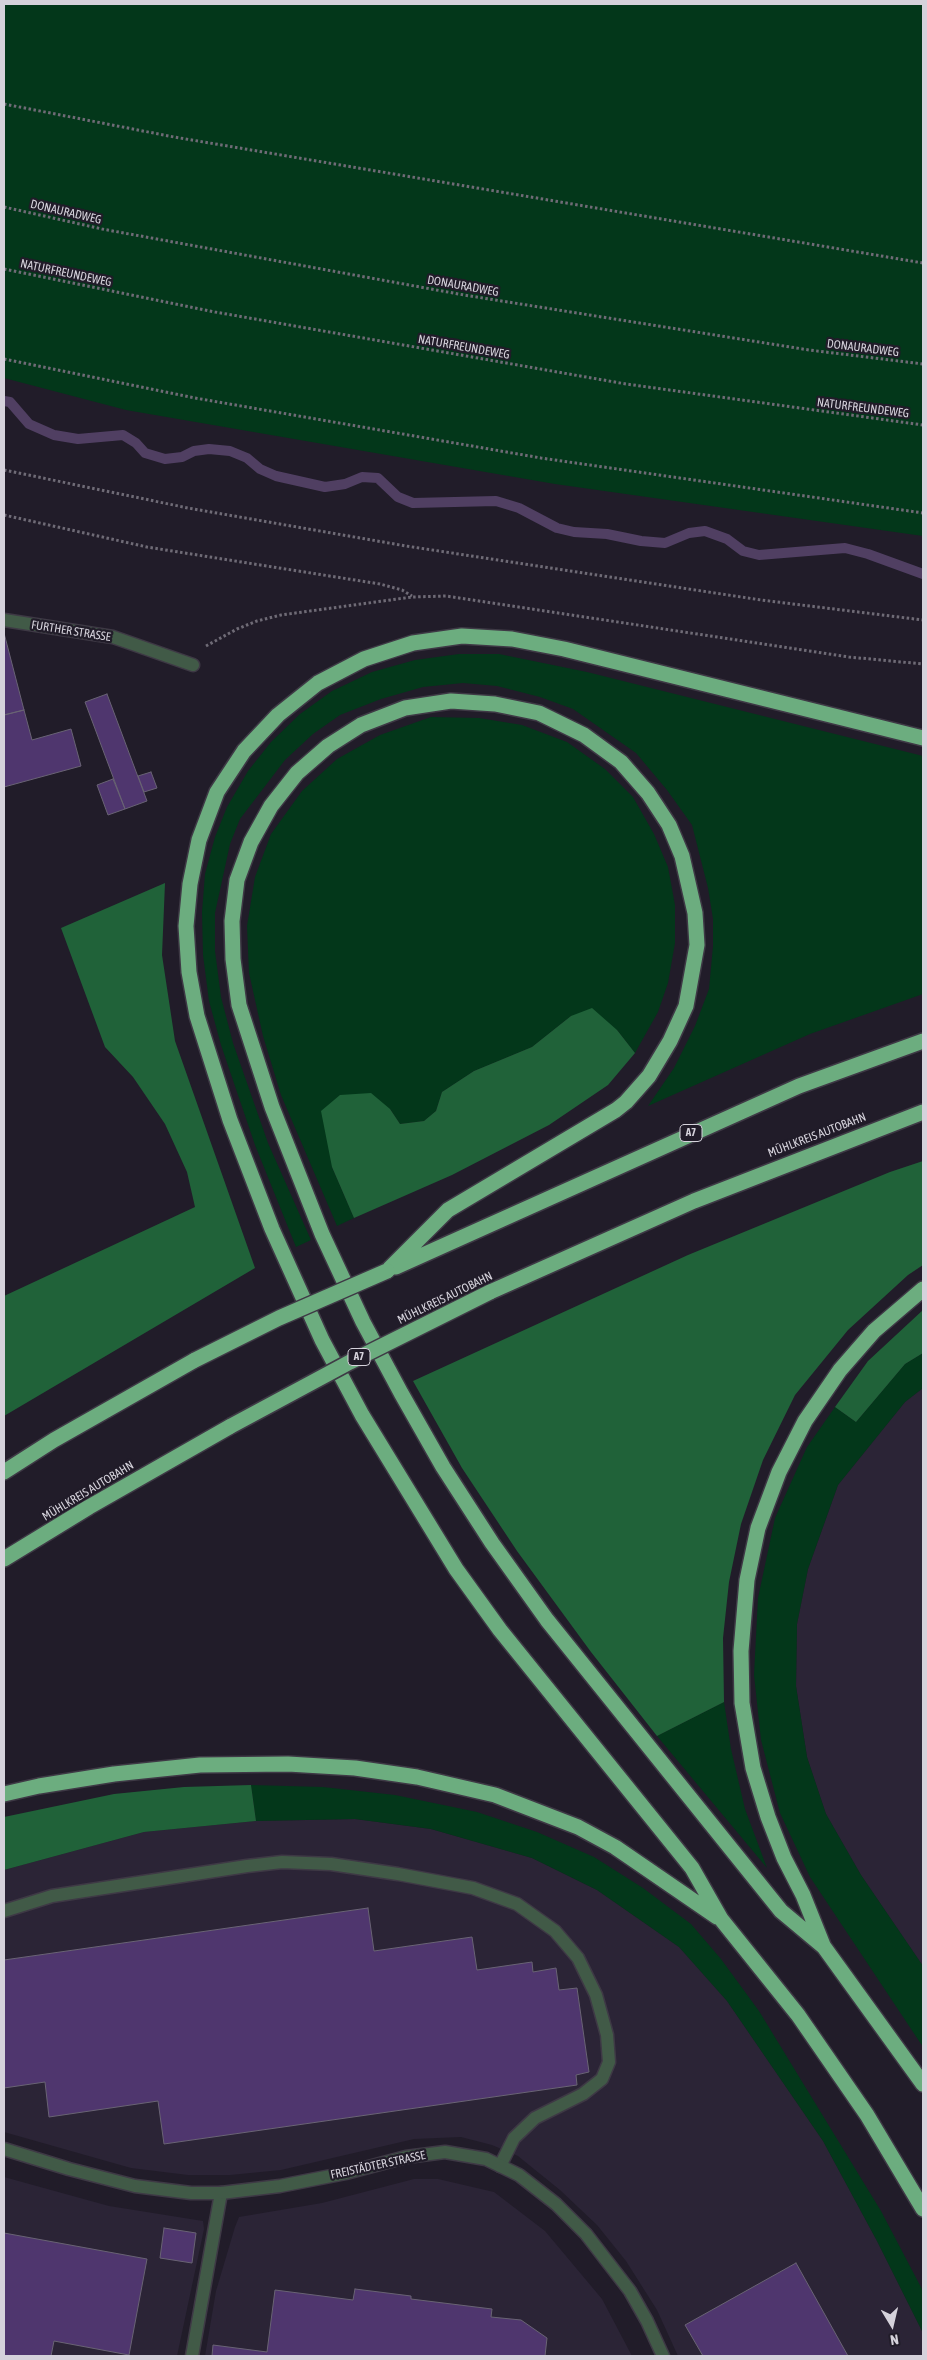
<!DOCTYPE html>
<html>
<head>
<meta charset="utf-8">
<style>
	body { margin:0 }
	#map { position:relative; width:927px; height:2360px; overflow:hidden; background:#211c29; font-family:"Asap Condensed",sans-serif }
	canvas { display:block }
	.frame { position:absolute; inset:0; border:5px solid #d5d2db; pointer-events:none }
	.north { position:absolute; left:867px; top:2300px; width:50px; height:50px; -webkit-text-stroke:4px #211c29; paint-order:stroke; rotate:171deg; font-size:14px; font-weight:700; line-height:20px; text-align:center; color:#d5d2db }
	.north::after { content:''; display:block; margin:auto; width:18px; height:22px; background:#d5d2db; clip-path:polygon(50% 0,100% 100%,50% 72%,0 100%) }
</style>
</head>
<body>
<div id="map">
<canvas width="927" height="2360"></canvas>
<div class="frame"></div>
<div class="north">N</div>
</div>
<script>
const g = document.querySelector('canvas').getContext('2d');
g.lineJoin = 'round';
function fillPath(path, color) { g.fillStyle = color; g.fill(path, 'evenodd'); }
const poly = rows => new Path2D(rows.map(r => 'M' + r).join(''));
function stroke(path, color, width, dash) { g.strokeStyle = color; g.lineWidth = width; g.lineCap = dash ? 'butt' : 'round'; g.setLineDash(dash || []); g.stroke(path); }
function drawText(font, color, halo, rows, align = 'center') {
  g.font = font + ' "Asap Condensed",sans-serif'; g.lineWidth = 4.5; g.setLineDash([]); g.textBaseline = 'middle'; g.strokeStyle = halo; g.fillStyle = color; for (const [text, x, y, turn = 0] of rows) {
    g.save(); g.translate(x, y); g.rotate((+turn || 0) * Math.PI / 180); g.textAlign = isNaN(turn) ? turn : align; if (halo) g.strokeText(text, 0, 0); g.fillText(text, 0, 0); g.restore();
  }
}
const built = poly([
	[923,1388,923,1966,861,1875,826,1814,807,1757,796,1686,797,1624,808,1569,838,1485,905,1402],
	[355,1819,431,1829,532,1858,597,1890,679,1947,727,2001,823,2141,877,2241,923,2333,923,2356,678,2356,657,2310,626,2261,597,2225,560,2190,534,2169,518,2156,492,2145,461,2137,414,2139,281,2170,230,2175,188,2175,131,2168,4,2132,4,1870,144,1832,256,1821],
	[4,2177,109,2206,203,2221,204,2229,177,2356,4,2356],
	[414,2179,438,2179,494,2192,545,2231,602,2299,632,2356,205,2356,216,2291,235,2227,239,2217,322,2203]
]);
const green = poly([
	[4,4,923,4,923,536,555,484,126,410,4,378],
	[459,654,499,654,587,672,923,756,923,994,810,1034,648,1106,674,1068,695,1026,709,989,713,946,713,919,708,888,692,825,667,790,636,753,573,709,540,697,497,686,463,683,423,687,381,699,340,715,313,734,285,760,240,819,230,844,215,913,215,951,221,997,233,1043,268,1143,311,1240,296,1247,255,1145,221,1045,209,1001,203,955,202,912,205,874,215,837,227,807,248,771,271,742,300,714,332,691,372,672,415,660],
	[431,717,479,718,522,725,567,742,605,769,633,797,654,834,668,867,675,905,675,943,668,983,658,1012,635,1053,617,1030,571,1016,532,1047,474,1071,442,1092,436,1111,424,1121,400,1124,390,1109,332,1167,354,1218,337,1226,281,1095,263,1036,249,973,247,926,255,877,271,834,302,791,337,759,380,735],
	[923,1353,923,1388,905,1402,838,1485,808,1569,797,1624,796,1686,807,1757,826,1814,861,1875,923,1966,923,2047,810,1877,780,1813,761,1740,754,1675,758,1598,775,1518,807,1447,835,1407,856,1422,905,1364],
	[724,1702,731,1749,745,1809,767,1868,657,1736],
	[251,1785,323,1787,395,1795,477,1812,537,1832,594,1857,643,1888,691,1924,721,1959,759,2011,881,2211,923,2291,923,2333,877,2241,823,2141,727,2001,679,1947,597,1890,532,1858,431,1829,355,1819,256,1821]
]);
const forest = poly([
	[165,883,162,955,175,1041,255,1268,4,1416,4,1296,195,1207,187,1172,165,1124,133,1077,105,1047,61,928],
	[592,1008,617,1030,635,1053,608,1085,549,1125,452,1175,354,1218,332,1167,321,1111,340,1095,371,1093,390,1109,400,1124,424,1121,436,1111,442,1092,474,1071,532,1047,571,1016],
	[923,1161,923,1265,908,1275,848,1330,795,1395,763,1460,741,1524,729,1582,723,1638,724,1702,657,1736,591,1652,517,1551,462,1468,413,1381,688,1255,890,1172],
	[923,1310,923,1353,905,1364,856,1422,835,1407,868,1361],
	[251,1785,256,1821,144,1832,4,1870,4,1817,114,1794,184,1787]
]);
const stream = poly([
	[4,401,10,402,29,424,54,435,78,439,123,435,136,443,145,453,165,459,182,457,194,451,209,449,230,451,247,458,260,469,276,476,325,487,345,484,362,477,378,478,398,497,413,503,496,501,519,508,557,528,574,532,607,534,641,541,665,543,689,533,705,531,727,539,743,551,759,555,845,548,868,554,923,574]
]);
const building = poly([
	[4,633,24,710,4,715,4,633],
	[107,694,147,801,125,809,85,702,107,694],
	[24,710,32,740,71,729,81,766,4,787,4,715,24,710],
	[151,772,157,788,144,792,138,776,151,772],
	[113,779,125,809,108,815,97,785,113,779],
	[368,1908,374,1951,472,1937,477,1970,532,1962,533,1972,556,1968,559,1990,577,1988,589,2072,576,2075,577,2085,164,2144,158,2101,49,2117,45,2082,4,2088,4,1960,368,1908],
	[164,2228,196,2233,192,2263,160,2258,164,2228],
	[4,2233,147,2259,129,2355,54,2341,51,2356,4,2356,4,2233],
	[796,2263,848,2356,703,2356,685,2325,796,2263],
	[355,2289,411,2296,411,2299,492,2309,491,2317,521,2320,547,2338,545,2356,212,2356,213,2345,267,2352,275,2290,353,2300,355,2289]
]);
const path = poly([
	[4,104,174,137,923,263],
	[4,207,102,229,464,295,809,350,923,364],
	[4,269,215,312,626,384,923,425],
	[4,359,195,398,541,458,923,513],
	[4,470,188,508,406,546,761,600,923,620],
	[4,515,147,547,380,584,402,590,412,596],
	[206,646,237,629,257,621,281,615,412,597,446,596,849,657,923,664]
]);
const service = poly([
	[4,1911,52,1896,247,1866,282,1862,331,1864,398,1874,473,1888,517,1904,555,1931,578,1958,596,1995,607,2035,609,2062,602,2079,583,2094,535,2118,514,2138,500,2166],
	[192,2356,221,2193]
]);
const minor = poly([
	[4,620,113,637,193,665],
	[4,2149,69,2169,135,2186,191,2193,221,2193,280,2186,346,2173,406,2157,445,2152,486,2159,519,2175,556,2204,586,2234,630,2291,647,2321,663,2356]
]);
const motorway = poly([
	[923,738,564,649,512,639,462,636,413,643,364,659,318,683,278,715,244,751,217,792,199,840,190,884,186,926,189,972,197,1016,230,1120,272,1229,322,1340,362,1415,456,1569,500,1630,692,1868,721,1919,798,2015,867,2115,923,2209],
	[396,1267,799,1086,923,1041],
	[387,1271,448,1210,616,1110,626,1102,649,1076,670,1041,686,1006,697,945,695,913,682,856,669,825,648,793,621,762,584,735,539,713,495,704,451,701,405,708,361,725,328,746,297,773,271,806,251,842,237,880,232,921,233,959,239,1005,272,1107,322,1234,363,1322,401,1393,443,1467,492,1543,547,1620,781,1911,824,1947,923,2084],
	[490,1292,694,1201,923,1112],
	[4,1472,54,1440,195,1360],
	[4,1559,89,1507,231,1426],
	[4,1794,39,1786,114,1774,200,1765,288,1764,355,1768,417,1777,495,1795,578,1827,615,1847,717,1917],
	[823,1945,803,1895,784,1858,768,1817,753,1768,742,1703,741,1651,747,1580,758,1528,779,1472,805,1421,840,1370,874,1331,923,1289]
]);
const motorwayBridge = poly([
	[195,1360,279,1318,387,1271],
	[231,1426,350,1362,490,1292]
]);
const shields = [
	[691,1133,22],
	[359,1357,22]
];
const shieldNames = [
	["A7",691,1133],
	["A7",359,1357]
];
const streetNames = [
	["DONAURADWEG",66,212,13],
	["NATURFREUNDEWEG",66,273,12],
	["DONAURADWEG",463,286,10],
	["NATURFREUNDEWEG",464,347,10],
	["DONAURADWEG",863,348,7],
	["NATURFREUNDEWEG",863,408,7],
	["FURTHER STRASSE",71,631,9],
	["MÜHLKREIS AUTOBAHN",817,1135,-21],
	["MÜHLKREIS AUTOBAHN",445,1298,-26],
	["MÜHLKREIS AUTOBAHN",88,1491,-31],
	["FREISTÄDTER STRASSE",378,2165,-12]
];
fillPath(built, '#2b2436');
fillPath(green, '#03371a');
fillPath(forest, '#206239');
stroke(stream, '#503f62', 10);
fillPath(building, '#4f366e');
stroke(building, '#696374', 1);
stroke(service, '#3e3945', 15);
stroke(minor, '#3e3945', 15);
stroke(motorway, '#3e3945', 18);
stroke(path, '#6f6b76', 3, [2.5, 2.5]);
stroke(service, '#415a47', 12);
stroke(minor, '#415a47', 12);
stroke(motorway, '#6cad7f', 15);
stroke(motorwayBridge, '#3e3945', 18, []);
stroke(motorwayBridge, '#6cad7f', 15);
for (const [x, y, w] of shields) { const box = new Path2D(); box.roundRect(x - w / 2, y - 8.5, w, 17, 4); g.fillStyle = '#211c29'; g.fill(box); stroke(box, '#d5d2db', 1); }
drawText('bold 11px', '#d5d2db', null, shieldNames);
drawText('12px', '#d5d2db', '#211c29', streetNames);
</script>
</body>
</html>
